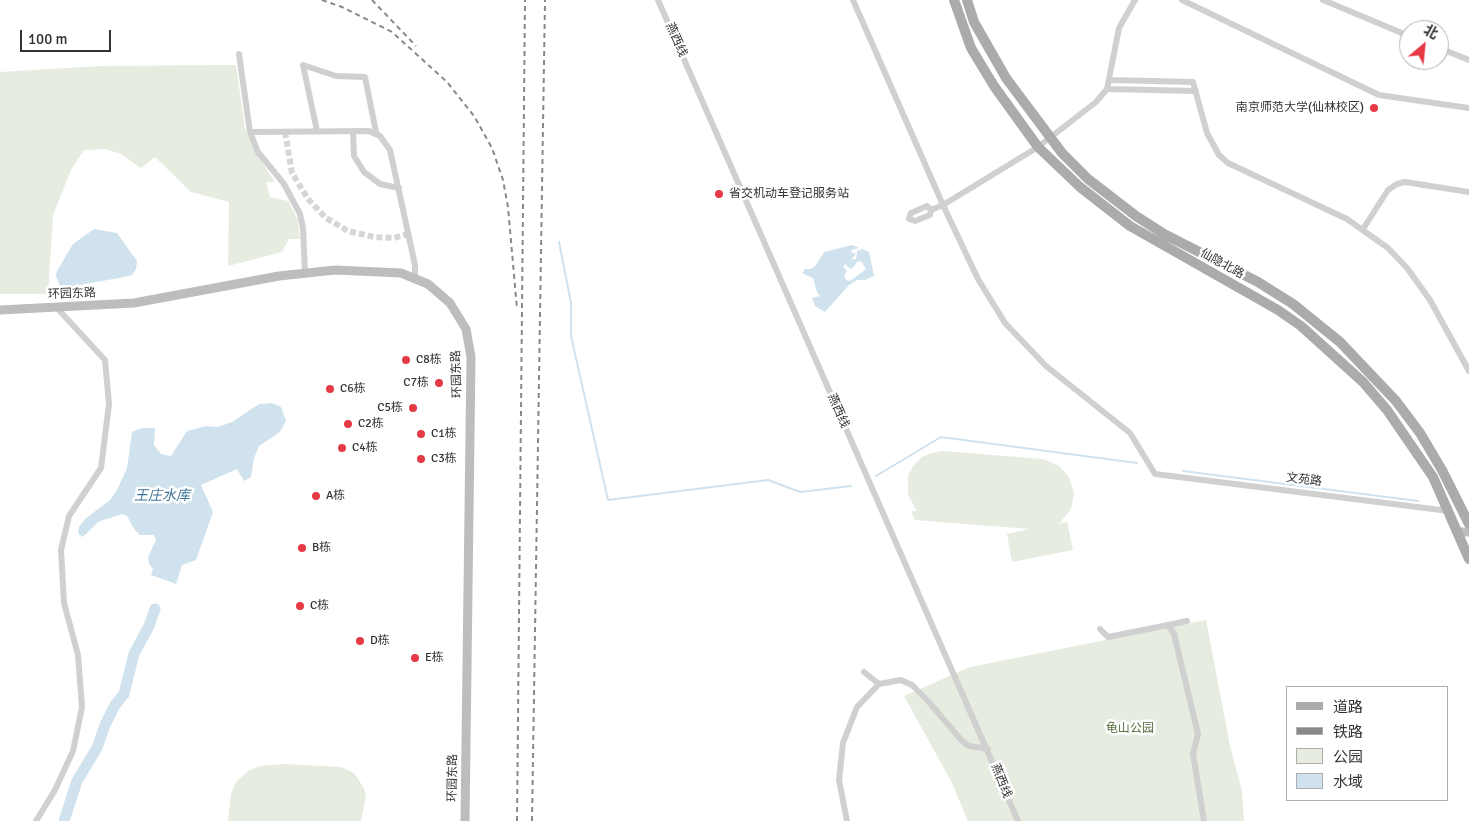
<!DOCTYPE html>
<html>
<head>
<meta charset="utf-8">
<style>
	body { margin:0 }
	#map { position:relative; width:1469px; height:821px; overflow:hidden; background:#fff; font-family:Signika,"Noto Sans SC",sans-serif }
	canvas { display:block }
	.legend { position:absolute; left:1286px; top:686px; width:162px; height:115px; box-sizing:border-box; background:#fff; border:1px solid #adadad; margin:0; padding:6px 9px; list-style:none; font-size:15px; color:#333 }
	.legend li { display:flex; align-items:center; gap:10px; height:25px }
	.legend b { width:25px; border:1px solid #adadad }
	.north { position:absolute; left:1399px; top:20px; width:50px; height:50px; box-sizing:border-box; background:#fff; border:1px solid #adadad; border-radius:50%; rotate:28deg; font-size:14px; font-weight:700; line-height:20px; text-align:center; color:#333 }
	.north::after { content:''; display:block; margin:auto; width:18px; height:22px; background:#e63946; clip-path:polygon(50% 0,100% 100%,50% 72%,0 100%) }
	.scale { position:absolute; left:20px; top:30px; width:91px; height:22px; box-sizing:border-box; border:2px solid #333; border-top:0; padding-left:6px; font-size:15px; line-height:18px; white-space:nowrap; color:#333; -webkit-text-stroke:4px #fff; paint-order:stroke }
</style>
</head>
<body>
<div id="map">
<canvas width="1469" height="821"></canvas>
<ul class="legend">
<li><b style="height:6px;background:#ababab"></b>道路</li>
<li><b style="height:6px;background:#888"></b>铁路</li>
<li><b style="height:14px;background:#e6ecdf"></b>公园</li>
<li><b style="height:14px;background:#cfe2ee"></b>水域</li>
</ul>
<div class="north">北</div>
<div class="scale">100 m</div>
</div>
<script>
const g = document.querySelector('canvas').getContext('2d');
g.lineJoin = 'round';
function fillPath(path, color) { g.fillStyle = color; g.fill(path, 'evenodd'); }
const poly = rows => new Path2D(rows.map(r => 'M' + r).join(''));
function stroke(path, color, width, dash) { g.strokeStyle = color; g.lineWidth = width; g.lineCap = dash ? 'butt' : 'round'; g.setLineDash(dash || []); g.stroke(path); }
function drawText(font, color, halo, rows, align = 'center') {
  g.font = font + ' Signika,"Noto Sans SC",sans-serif'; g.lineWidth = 5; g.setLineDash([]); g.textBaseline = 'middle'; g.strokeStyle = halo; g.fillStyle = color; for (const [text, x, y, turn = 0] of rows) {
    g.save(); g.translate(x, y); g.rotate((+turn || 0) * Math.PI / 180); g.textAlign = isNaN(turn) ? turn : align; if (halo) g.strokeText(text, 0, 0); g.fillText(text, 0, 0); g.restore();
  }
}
const green = poly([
	[236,65,245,128,256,153,275,182,266,182,270,197,288,201,298,220,300,239,289,239,282,252,228,266,229,202,191,192,155,157,141,168,121,154,105,149,84,150,71,170,53,215,48,294,0,294,0,72,101,66],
	[943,451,1043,459,1059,466,1069,477,1074,493,1071,509,1059,524,1067,522,1073,550,1012,562,1007,534,1030,529,915,520,911,511,917,511,908,495,908,475,914,465,922,457,932,453],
	[1206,620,1230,746,1242,791,1244,821,968,821,952,783,904,696,970,667],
	[285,764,341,767,354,773,364,788,366,796,361,821,228,821,231,794,236,782,248,771,260,766]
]);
const water = poly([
	[94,229,117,233,137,261,136,269,132,275,119,278,68,287,60,286,56,276,57,271,73,244],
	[852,245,859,248,852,250,851,252,856,254,851,260,856,259,857,251,862,249,869,252,874,276,865,280,857,280,849,285,825,312,815,306,812,298,820,296,817,292,813,278,802,273,805,269,811,269,816,265,824,252],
	[861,261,866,269,850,281,846,280,844,276,847,271,843,266,847,264,846,266,852,269,857,262],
	[272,403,281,407,286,421,280,432,259,446,254,458,251,477,244,481,237,469,201,485,213,512,196,560,182,565,176,584,151,575,153,569,149,564,148,557,156,540,154,535,140,535,134,529,127,516,122,514,98,522,86,534,82,537,78,533,79,527,85,519,110,500,117,490,127,468,132,432,142,428,155,428,154,445,161,454,171,456,187,431,206,426,218,427,232,422,259,404]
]);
const stream = poly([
	[559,242,571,303,571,336,608,500,768,480,800,492,851,486],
	[1183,471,1418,501],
	[876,476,941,437,1137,463]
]);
const river = poly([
	[64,821,77,781,97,748,105,725,115,705,124,694,134,654,149,626,155,609]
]);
const streetTunnel = poly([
	[285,132,292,173,308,199,326,218,348,231,374,237,394,238,408,234]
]);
const street = poly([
	[658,0,1018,821],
	[853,0,943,205,931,210,930,215,915,221,909,219,911,213,927,206,931,210],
	[1135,0,1119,28,1107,89,1096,102,1038,147,943,205,978,279,1005,323,1046,366,1130,433,1155,474,1449,511],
	[1182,0,1379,95,1469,108],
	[1323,0,1409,36],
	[1439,48,1469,60],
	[239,54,250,132,369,131,380,136,390,150,415,265,415,278],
	[1110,80,1193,82,1207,133,1219,155,1228,163,1347,219,1388,248,1407,268,1430,300,1469,371],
	[1107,89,1196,91],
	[317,131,303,65,336,76,365,77,376,132],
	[353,131,354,156,364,172,380,184,399,188],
	[250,132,258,152,284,184,300,214,303,228,305,273],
	[1363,229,1388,190,1397,184,1405,182,1469,192],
	[1168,625,1187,621],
	[1100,629,1108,637,1168,625,1174,634,1198,734,1193,754,1204,821],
	[864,672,879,684],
	[36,821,55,790,73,751,82,707,78,655,64,603,61,550,69,516,101,468,109,404,105,360,57,308],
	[847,821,839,780,843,743,857,707,879,684,901,680,912,685,928,701,962,741,969,746,988,749]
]);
const secondary = poly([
	[0,310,134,303,279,276,335,270,401,273,428,284,450,303,466,329,471,357,465,821],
	[1458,532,1469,532]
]);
const primary = poly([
	[954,0,971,48,994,86,1038,147,1080,187,1130,226,1278,310,1301,326,1363,382,1387,410,1433,477,1469,559],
	[967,0,974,22,1006,78,1062,153,1088,179,1136,216,1164,234,1258,282,1293,304,1340,342,1396,401,1420,433,1442,470,1469,524]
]);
const rail = poly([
	[322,0,342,7,392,32,447,82,474,116,492,148,503,180,508,207,517,309],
	[372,0,416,46],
	[517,821,525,0],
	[532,821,545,0]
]);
const markers = [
	[1374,108,5,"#e63946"],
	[719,194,5,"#e63946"],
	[406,360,5,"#e63946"],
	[439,383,5,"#e63946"],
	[330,389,5,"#e63946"],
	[413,408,5,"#e63946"],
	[348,424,5,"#e63946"],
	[421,434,5,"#e63946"],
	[342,448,5,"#e63946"],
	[421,459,5,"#e63946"],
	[316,496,5,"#e63946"],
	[302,548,5,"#e63946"],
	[300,606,5,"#e63946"],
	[360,641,5,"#e63946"],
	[415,658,5,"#e63946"]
];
const streetNames = [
	["燕西线",676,40,66],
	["仙隐北路",1222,264,29],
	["环园东路",72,294,-2],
	["环园东路",457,374,-92],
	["燕西线",838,411,66],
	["文苑路",1304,480,7],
	["环园东路",453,778,-89],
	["燕西线",1001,781,68]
];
const poiNames = [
	["南京师范大学(仙林校区)",1364,108,"right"],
	["省交机动车登记服务站",729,194],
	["C8栋",416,360],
	["C7栋",429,383,"right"],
	["C6栋",340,389],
	["C5栋",403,408,"right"],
	["C2栋",358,424],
	["C1栋",431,434],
	["C4栋",352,448],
	["C3栋",431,459],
	["A栋",326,496],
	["B栋",312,548],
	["C栋",310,606],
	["D栋",370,641],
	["E栋",425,658]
];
const parkNames = [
	["龟山公园",1130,729]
];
const waterNames = [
	["王庄水库",162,496]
];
fillPath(green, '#e6ecdf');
fillPath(water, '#cfe2ee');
stroke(stream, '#cfe2ee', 2);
stroke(river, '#cfe2ee', 11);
stroke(streetTunnel, '#d6d6d6', 6, [6, 3]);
stroke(street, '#d0d0d0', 6);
stroke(secondary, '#bdbdbd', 9);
stroke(primary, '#ababab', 10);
stroke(rail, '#888', 2, [5, 4]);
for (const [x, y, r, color] of markers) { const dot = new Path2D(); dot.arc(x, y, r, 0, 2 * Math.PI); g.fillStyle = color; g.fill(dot); stroke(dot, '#fff', 2); }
drawText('12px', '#333', '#fff', streetNames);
drawText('12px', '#333', '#fff', poiNames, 'left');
drawText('12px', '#56703f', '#fff', parkNames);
drawText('italic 14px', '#3f7597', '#fff', waterNames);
</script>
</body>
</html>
